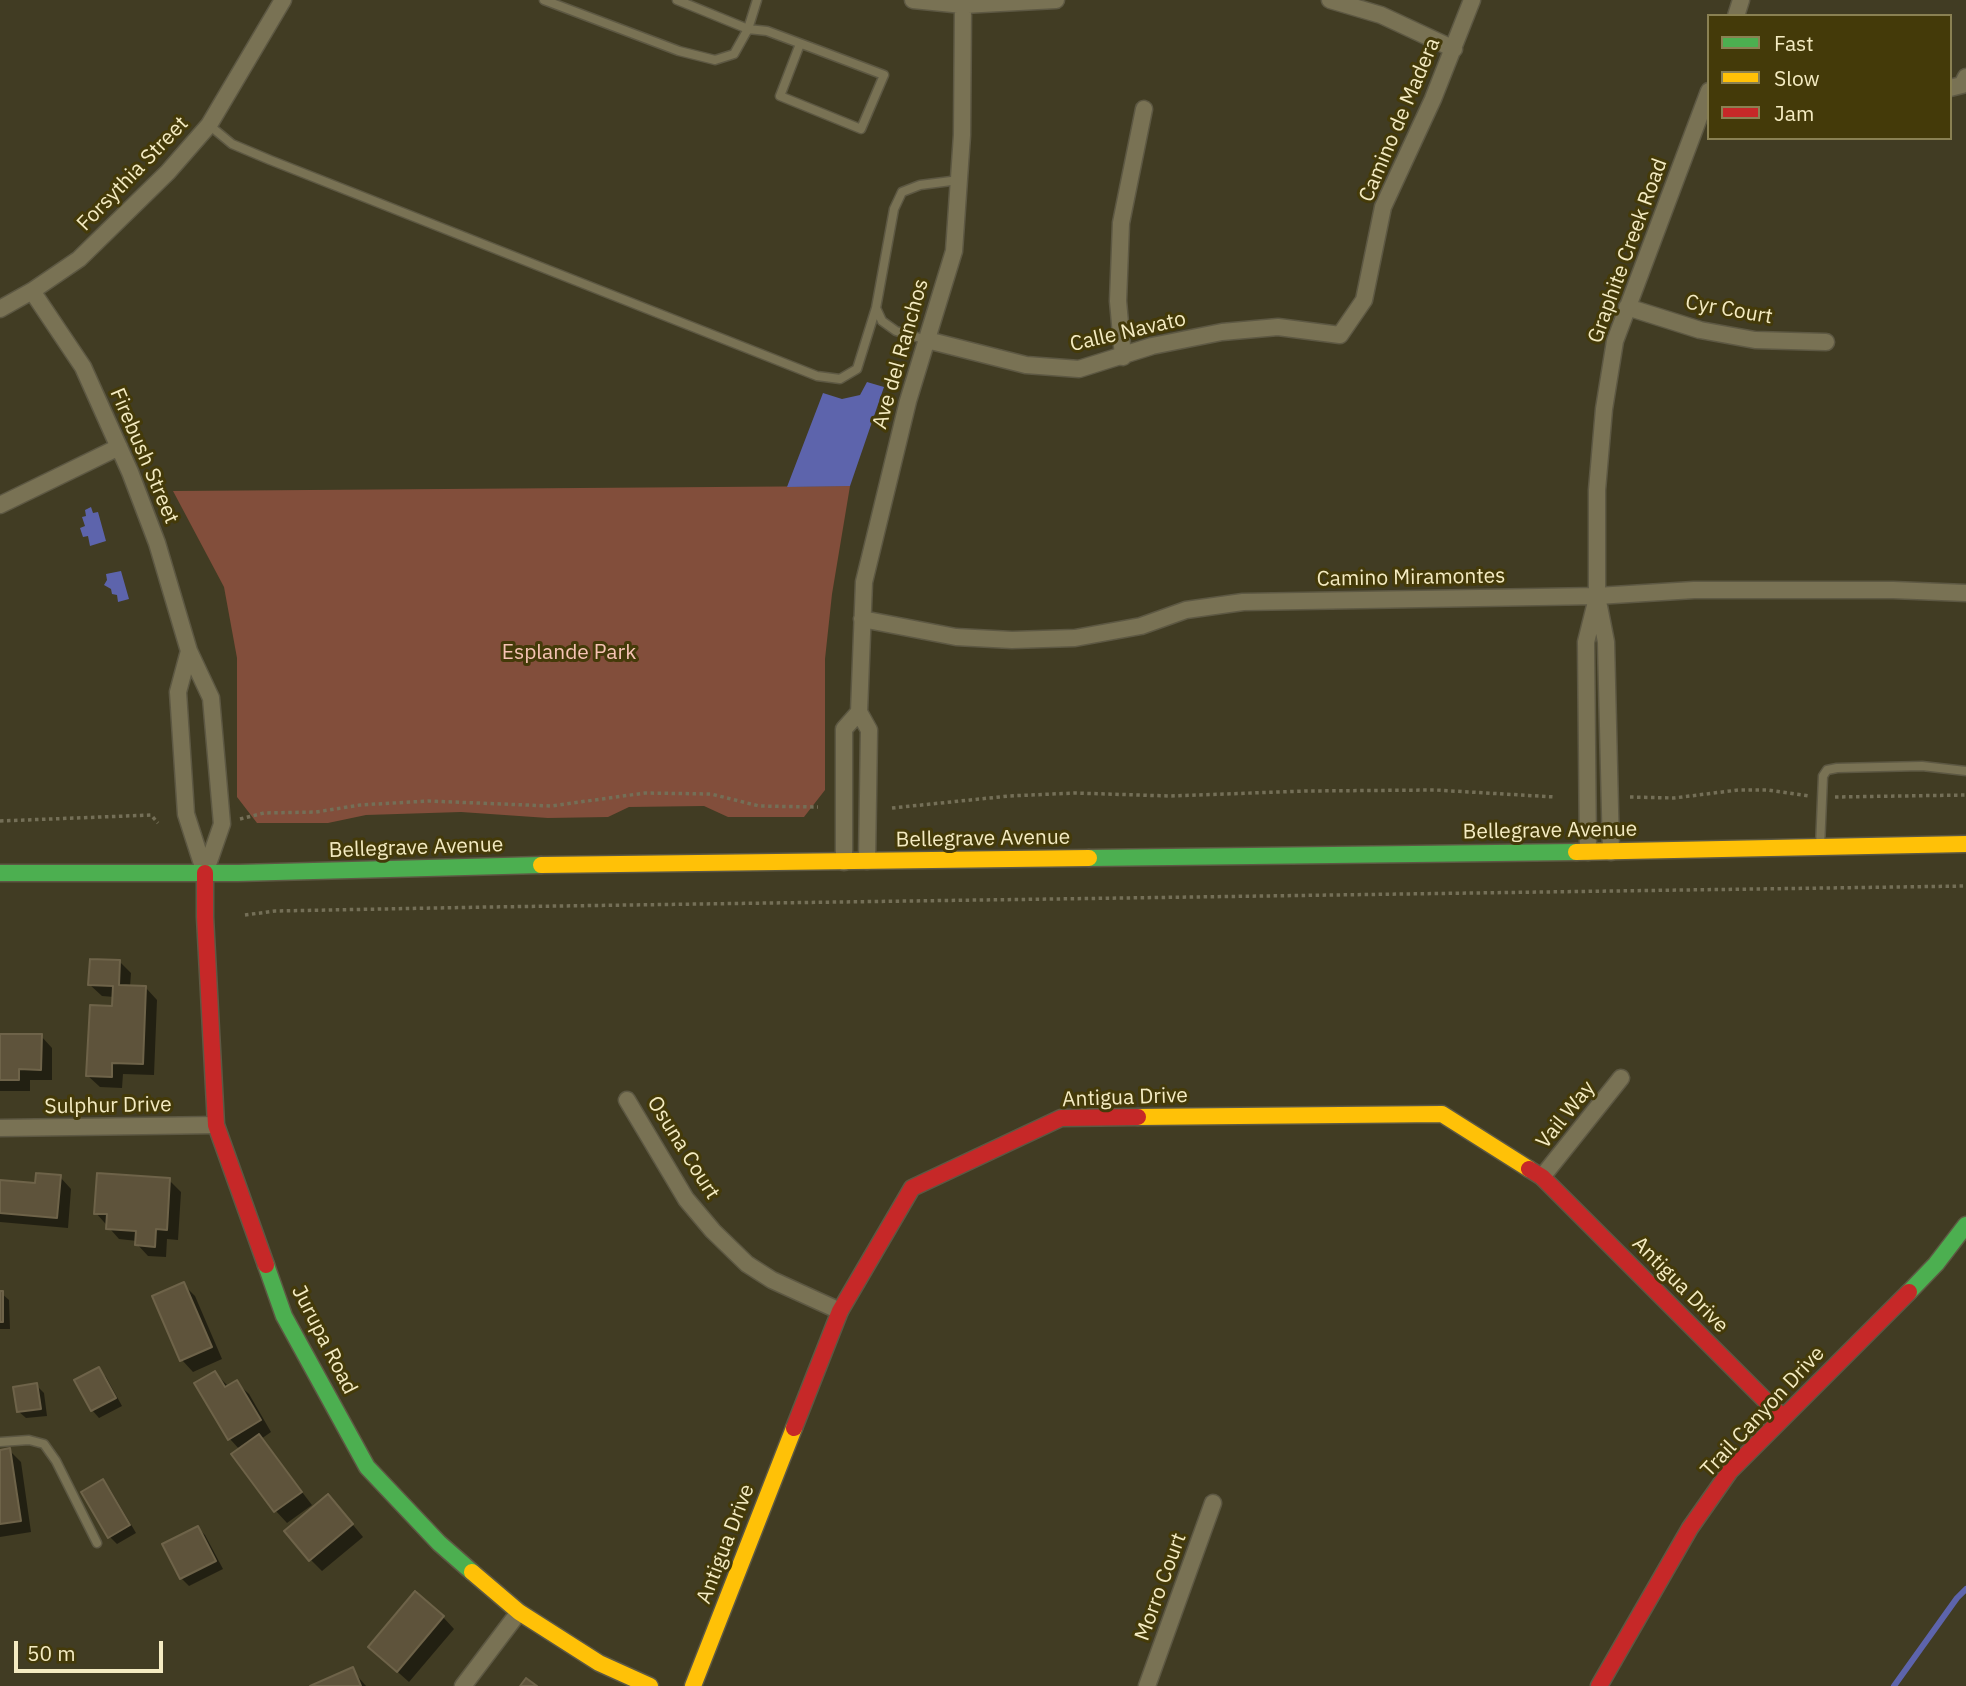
<!DOCTYPE html>
<html>
<head>
<meta charset="utf-8">
<style>
	body { margin:0 }
	#map { position:relative; width:1966px; height:1686px; overflow:hidden; background:#413c23; font-family:"IBM Plex Sans",sans-serif }
	canvas { display:block }
	.legend { position:absolute; left:1707px; top:14px; width:245px; height:126px; box-sizing:border-box; background:#443a09; border:2px solid #8a8153; margin:0; padding:9px 12px; list-style:none; font-size:21px; color:#f4ebc2 }
	.legend li { display:flex; align-items:center; gap:14px; height:35px }
	.legend b { width:35px; border:2px solid #8a8153 }
	.scale { position:absolute; left:14px; top:1641px; width:149px; height:32px; box-sizing:border-box; border:4px solid #f4ebc2; border-top:0; padding-left:9px; font-size:21px; line-height:24px; white-space:nowrap; color:#f4ebc2; -webkit-text-stroke:5px #443a09; paint-order:stroke }
</style>
</head>
<body>
<div id="map">
<canvas width="1966" height="1686"></canvas>
<ul class="legend">
<li><b style="height:9px;background:#4caf50"></b>Fast</li>
<li><b style="height:9px;background:#ffc107"></b>Slow</li>
<li><b style="height:9px;background:#c62828"></b>Jam</li>
</ul>
<div class="scale">50 m</div>
</div>
<script>
const g = document.querySelector('canvas').getContext('2d');
g.lineJoin = 'round';
function fillPath(path, color) { g.fillStyle = color; g.fill(path, 'evenodd'); }
const poly = rows => new Path2D(rows.map(r => 'M' + r).join(''));
function stroke(path, color, width, dash) { g.strokeStyle = color; g.lineWidth = width; g.lineCap = dash ? 'butt' : 'round'; g.setLineDash(dash || []); g.stroke(path); }
function drawText(font, color, halo, rows, align = 'center') {
  g.font = font + ' "IBM Plex Sans",sans-serif'; g.lineWidth = 6; g.setLineDash([]); g.textBaseline = 'middle'; g.strokeStyle = halo; g.fillStyle = color; for (const [text, x, y, turn = 0] of rows) {
    g.save(); g.translate(x, y); g.rotate((+turn || 0) * Math.PI / 180); g.textAlign = isNaN(turn) ? turn : align; if (halo) g.strokeText(text, 0, 0); g.fillText(text, 0, 0); g.restore();
  }
}
const green = poly([
	[850,486,832,594,825,659,825,790,804,817,728,817,704,806,629,807,608,817,548,818,461,812,366,815,328,823,257,823,237,797,237,658,224,587,173,491]
]);
const water = poly([
	[867,382,884,387,850,486,787,487,823,393,842,399,860,395],
	[91,507,93,513,98,512,106,541,90,546,88,536,83,537,80,528,85,526,82,517,86,516,85,510],
	[121,571,129,599,118,602,117,595,112,594,111,589,104,585,107,580,106,574]
]);
const shadow = poly([
	[119,961,131,973,130,987,146,988,157,1000,154,1075,123,1074,122,1088,100,1087,88,1076,114,1008,114,997,102,996,90,985],
	[0,1036,41,1036,52,1048,52,1080,30,1080,30,1091,0,1091],
	[60,1177,71,1189,68,1228,0,1222,0,1181,36,1185],
	[169,1180,181,1192,178,1240,167,1239,166,1257,148,1256,137,1244,137,1241,119,1239,96,1213],
	[184,1285,195,1296,222,1359,193,1372,182,1360],
	[0,1292,9,1300,10,1329,0,1329],
	[99,1369,106,1377,122,1406,99,1418,92,1410],
	[215,1373,229,1387,237,1383,249,1394,271,1432,261,1439,312,1505,287,1523,276,1511,234,1455,240,1450,230,1439],
	[36,1385,44,1393,47,1416,26,1418,18,1411],
	[9,1450,21,1462,31,1532,0,1537,0,1452],
	[103,1482,110,1489,136,1533,117,1544,110,1537],
	[339,1508,363,1537,322,1571,310,1559],
	[198,1528,205,1535,223,1569,189,1586,181,1578,164,1545],
	[443,1617,454,1629,409,1682,382,1658],
	[352,1670,366,1686,315,1686]
]);
const stream = poly([
	[1894,1686,1957,1598,1966,1589]
]);
const building = poly([
	[90,959,120,960,119,985,146,986,143,1064,112,1063,112,1077,86,1076,90,1005,112,1006,113,986,88,985,90,959],
	[0,1034,42,1034,41,1070,19,1069,19,1080,0,1080,0,1034],
	[36,1173,61,1175,57,1218,0,1213,0,1180,35,1183,36,1173],
	[97,1173,170,1178,167,1230,156,1229,155,1247,135,1245,136,1231,106,1229,107,1214,94,1214,97,1173],
	[184,1282,212,1347,180,1361,152,1296,184,1282],
	[0,1291,3,1291,3,1322,0,1322,0,1291],
	[99,1367,116,1398,91,1411,74,1380,99,1367],
	[215,1371,225,1387,237,1380,261,1420,228,1440,194,1383,215,1371],
	[37,1383,41,1409,17,1412,13,1387,37,1383],
	[259,1434,302,1492,274,1512,231,1454,259,1434],
	[10,1448,21,1521,0,1524,0,1450,10,1448],
	[103,1479,130,1525,108,1538,81,1492,103,1479],
	[328,1494,353,1524,309,1561,284,1531,328,1494],
	[198,1526,216,1561,180,1579,162,1544,198,1526],
	[415,1591,444,1616,397,1672,368,1647,415,1591],
	[353,1667,361,1686,310,1686,353,1667],
	[526,1678,537,1686,520,1686,526,1678]
]);
const path = poly([
	[1630,797,1674,798,1738,790,1768,790,1810,796],
	[1835,797,1966,795],
	[892,808,1009,796,1075,793,1170,796,1306,791,1435,790,1555,797],
	[240,819,264,813,316,812,360,805,428,801,551,806,645,793,711,794,759,806,818,807],
	[0,821,151,815,158,823],
	[245,915,275,911,489,907,1966,886]
]);
const lane = poly([
	[544,0,679,51,715,60,734,54,748,29,757,0],
	[677,0,748,29,767,31,818,50,884,75,861,129,780,96,800,44],
	[209,125,232,144,270,160,817,376,840,379,857,369,876,308],
	[927,340,896,331,882,321,876,308,894,209,902,192,920,185,959,180],
	[1820,847,1823,776,1827,770,1837,768,1922,766,1966,771],
	[0,1442,29,1440,44,1444,56,1461,97,1543]
]);
const street = poly([
	[913,0,963,5,1056,0],
	[1330,0,1381,15,1454,49],
	[1736,16,1741,0],
	[1950,88,1962,85,1966,77],
	[32,291,83,367,130,472,157,543,189,651,211,698,222,824,205,873],
	[1627,307,1700,330,1755,340,1826,342],
	[0,309,32,291,79,259,168,172,209,125,283,0],
	[927,340,1026,365,1079,369,1152,346,1222,332,1278,327,1340,335,1364,300,1383,207,1433,99,1472,0],
	[1123,357,1118,301,1121,223,1144,109],
	[0,505,119,447],
	[862,619,956,637,1012,640,1075,638,1141,626,1186,610,1243,602,1597,596,1694,590,1893,590,1966,593],
	[189,651,178,692,186,814,205,873],
	[1588,852,1586,642,1596,602],
	[1611,852,1606,642,1597,596,1597,490,1604,409,1615,341,1709,91],
	[867,861,869,730,859,712,864,582,908,401,954,251,962,135,963,5],
	[844,862,844,729,859,712],
	[627,1100,686,1199,713,1231,747,1264,772,1280,840,1311],
	[0,1128,216,1125],
	[1542,1177,1621,1078],
	[463,1686,519,1612],
	[1147,1686,1213,1503]
]);
const fast = poly([
	[1089,858,1576,852],
	[0,873,238,873,541,865],
	[266,1265,284,1316,367,1467,439,1543,472,1572],
	[1909,1292,1936,1264,1966,1225]
]);
const slow = poly([
	[1576,852,1966,844],
	[541,865,1089,858],
	[1138,1117,1442,1114,1529,1169],
	[472,1572,519,1612,599,1663,650,1686],
	[693,1686,794,1428]
]);
const jam = poly([
	[205,873,205,917,216,1125,266,1265],
	[1529,1169,1542,1177,1782,1417],
	[794,1428,840,1311,912,1188,1061,1118,1138,1117],
	[1599,1686,1690,1528,1730,1471,1909,1292]
]);
const streetNames = [
	["Camino de Madera",1400,120,-67],
	["Forsythia Street",133,174,-46],
	["Graphite Creek Road",1628,251,-70],
	["Cyr Court",1729,310,10],
	["Calle Navato",1128,332,-13],
	["Ave del Ranchos",901,354,-74],
	["Firebush Street",144,456,67],
	["Camino Miramontes",1411,578,-1],
	["Bellegrave Avenue",1550,831,-1],
	["Bellegrave Avenue",983,839,-1],
	["Bellegrave Avenue",416,848,-2],
	["Antigua Drive",1125,1098,-2],
	["Sulphur Drive",108,1106,-1],
	["Vail Way",1566,1115,-51],
	["Osuna Court",683,1148,58],
	["Antigua Drive",1680,1285,45],
	["Jurupa Road",324,1340,63],
	["Trail Canyon Drive",1763,1412,-47],
	["Antigua Drive",726,1544,-69],
	["Morro Court",1161,1587,-70]
];
const parkNames = [
	["Esplande Park",569,653]
];
fillPath(green, '#824e3b');
fillPath(water, '#5d64ac');
fillPath(shadow, '#0007');
stroke(stream, '#5d64ac', 6);
fillPath(building, '#5e533b');
stroke(building, '#6e6349', 2);
stroke(lane, '#5d5843', 11);
stroke(street, '#5d5843', 19);
stroke(fast, '#5d5843', 19);
stroke(slow, '#5d5843', 19);
stroke(jam, '#5d5843', 19);
stroke(path, '#746f57', 3.5, [3.5, 3.5]);
stroke(lane, '#797254', 8);
stroke(street, '#797254', 16);
stroke(fast, '#4caf50', 16);
stroke(slow, '#ffc107', 16);
stroke(jam, '#c62828', 16);
drawText('21px', '#f4ebc2', '#443a09', streetNames);
drawText('21px', '#f6c3b4', '#443a09', parkNames);
</script>
</body>
</html>
